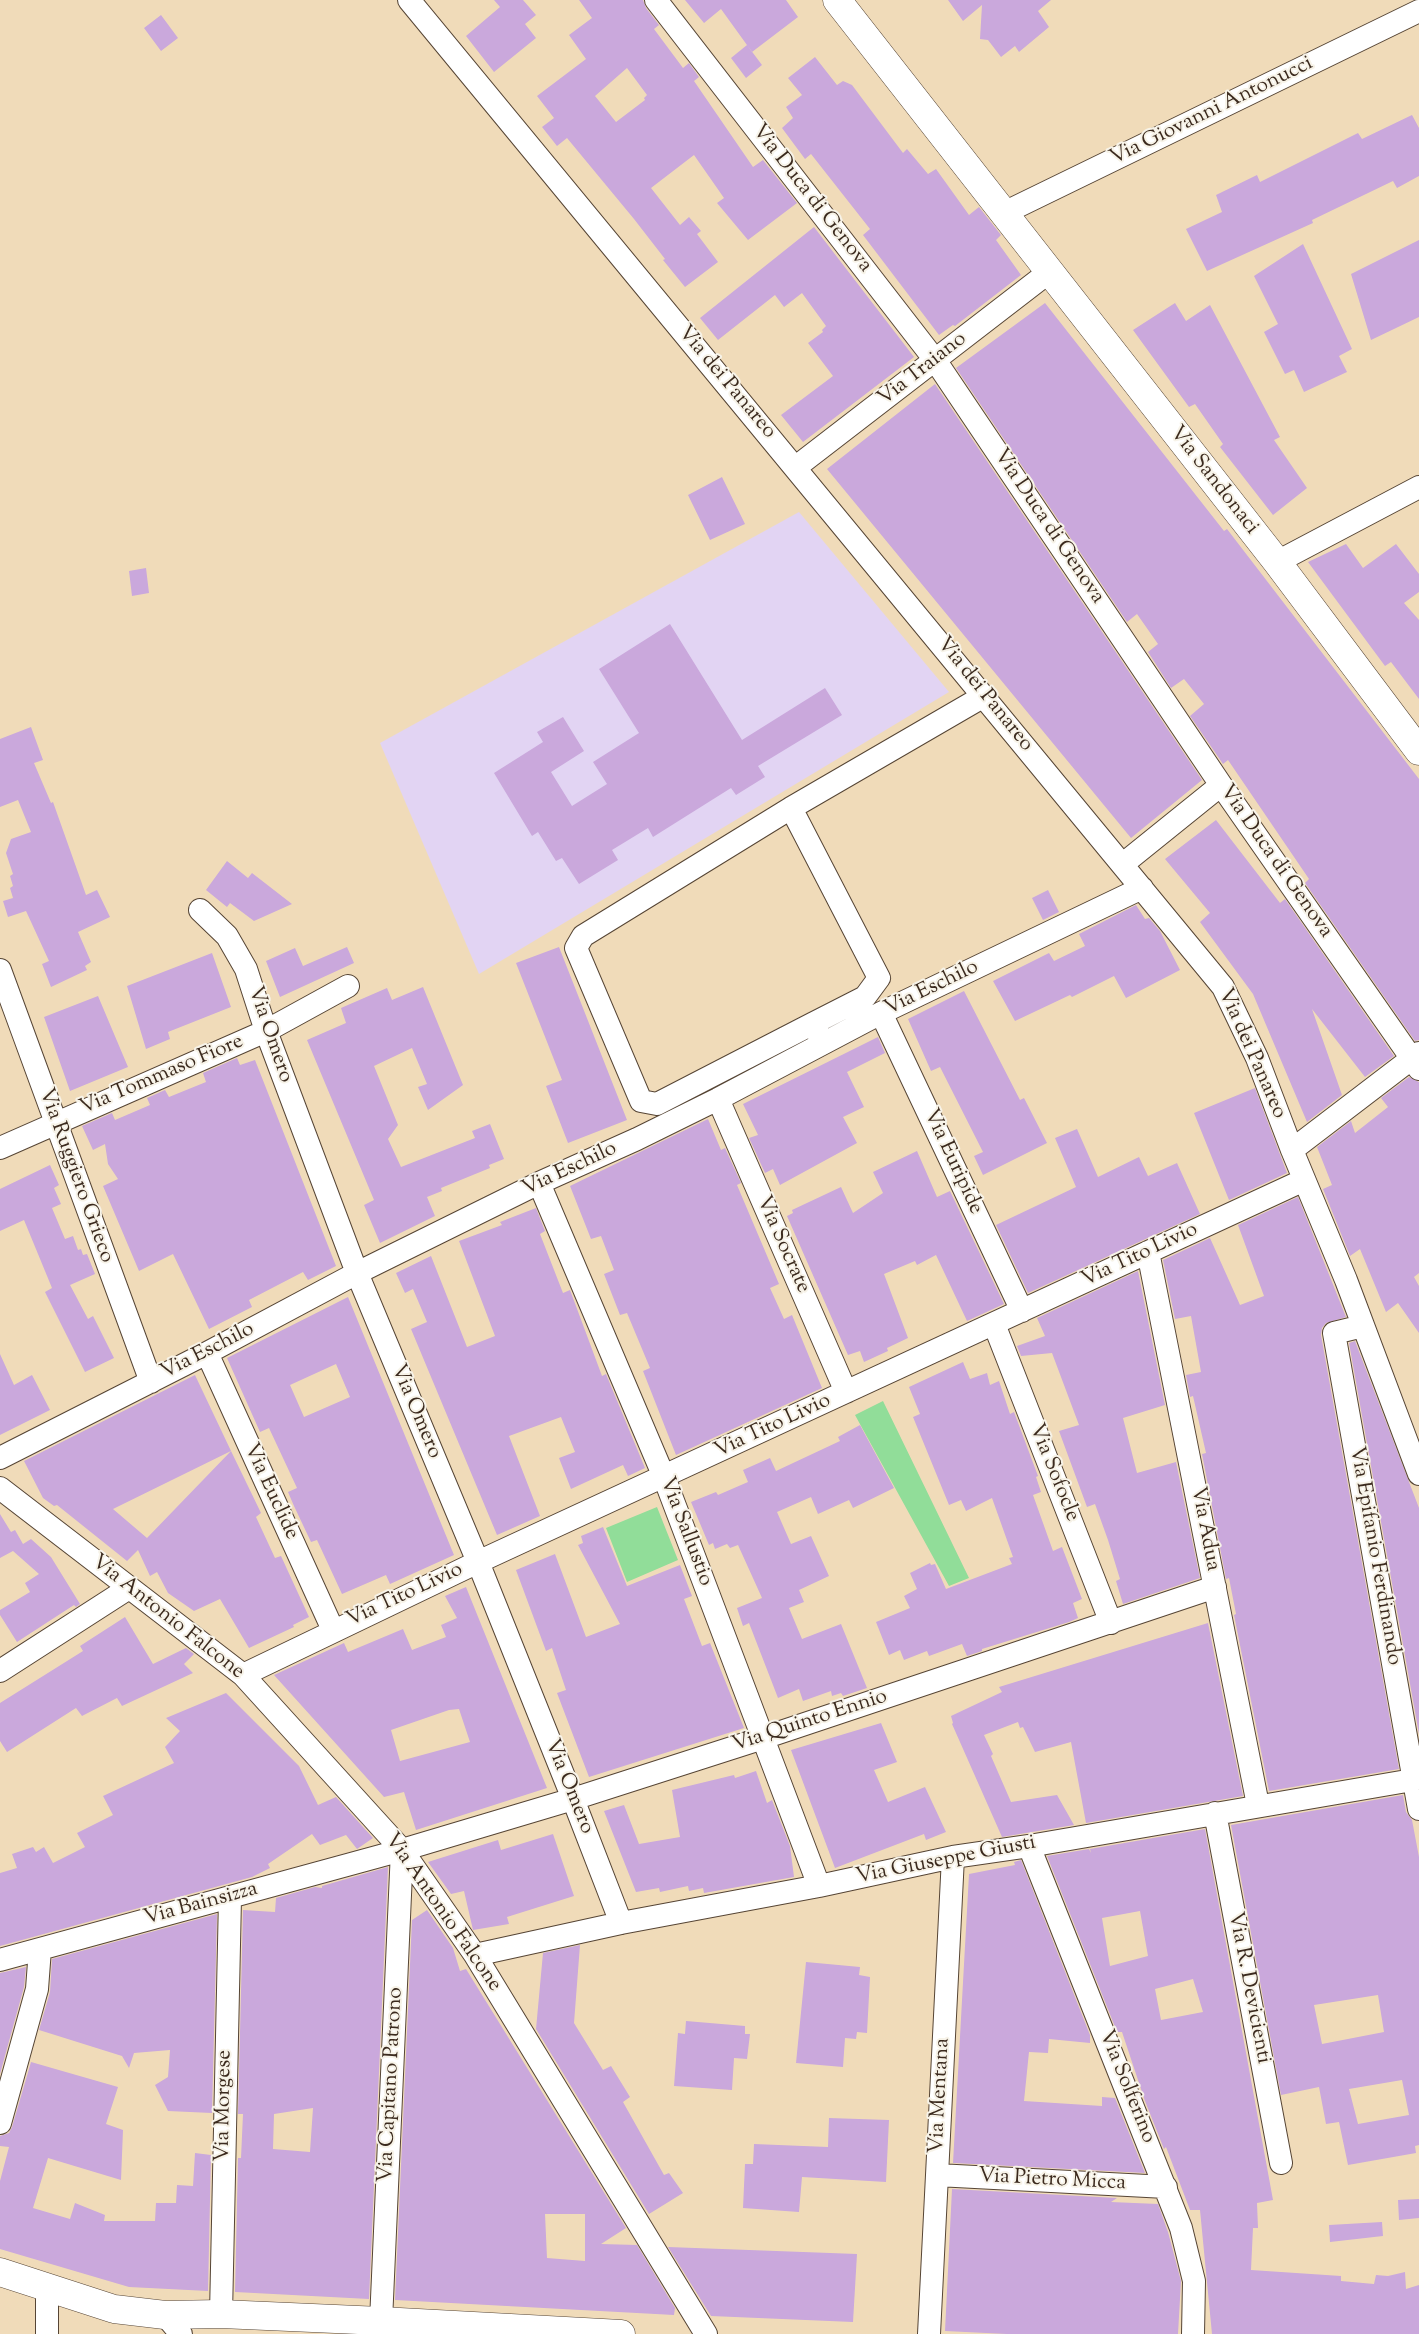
<!DOCTYPE html>
<html>
<head>
<meta charset="utf-8">
<style>
	body { margin:0 }
	canvas { display:block; background:#f0dbb9 }
</style>
</head>
<body>
<canvas width="1419" height="2334"></canvas>
<script>
const g = document.querySelector('canvas').getContext('2d');
g.lineJoin = 'round';
function fillPath(path, color) { g.fillStyle = color; g.fill(path, 'evenodd'); }
const poly = rows => new Path2D(rows.map(r => 'M' + r).join(''));
function stroke(path, color, width, dash) { g.strokeStyle = color; g.lineWidth = width; g.lineCap = dash ? 'butt' : 'round'; g.setLineDash(dash || []); g.stroke(path); }
function drawText(font, color, halo, rows, align = 'center') {
  g.font = font + ' "Sorts Mill Goudy",serif'; g.lineWidth = 4; g.setLineDash([]); g.textBaseline = 'middle'; g.strokeStyle = halo; g.fillStyle = color; for (const [text, x, y, turn = 0] of rows) {
    g.save(); g.translate(x, y); g.rotate((+turn || 0) * Math.PI / 180); g.textAlign = isNaN(turn) ? turn : align; if (halo) g.strokeText(text, 0, 0); g.fillText(text, 0, 0); g.restore();
  }
}
const built = poly([
	[799,512,949,692,479,974,380,743]
]);
const green = poly([
	[883,1401,969,1578,949,1586,855,1415],
	[657,1507,678,1560,627,1582,606,1528]
]);
const building = poly([
	[494,0,523,0,536,15,525,24,536,38,494,72,466,36,500,7],
	[579,0,643,0,646,8,659,25,654,29,683,68,689,63,699,77,694,81,753,167,763,160,797,203,748,240,717,203,724,198,694,155,651,188,680,225,689,217,701,231,697,234,718,262,685,287,663,260,665,259,634,219,567,138,557,146,542,127,554,118,537,96,586,59,569,35,592,18],
	[627,68,647,95,644,98,645,100,616,122,595,96],
	[685,0,786,0,798,17,752,52,721,9,704,23],
	[948,0,1051,0,1038,11,1049,27,1019,52,1015,46,1001,57,988,40,980,39,982,5,963,21],
	[161,15,178,38,161,51,144,28],
	[747,45,762,65,746,78,731,58],
	[815,57,837,85,843,81,852,85,903,153,907,149,928,174,936,169,969,215,979,207,1001,235,996,240,1021,275,955,326,953,325,939,335,863,235,870,229,811,154,805,159,782,128,793,118,786,107,802,95,788,78],
	[1412,115,1419,128,1419,176,1397,188,1393,181,1312,220,1313,223,1207,271,1186,229,1222,212,1216,195,1257,175,1260,182,1358,133,1362,139],
	[814,227,914,357,803,442,781,415,833,376,808,343,823,332,822,330,826,326,802,293,784,307,775,295,718,340,700,318],
	[1419,240,1419,317,1371,340,1351,274],
	[1303,244,1352,349,1339,356,1347,372,1304,392,1294,370,1285,374,1264,332,1278,324,1254,276],
	[1045,303,1224,531,1227,529,1419,779,1419,1040,1415,1041,1305,883,1309,879,1228,760,1223,764,1190,716,1204,704,1184,679,1171,688,1148,652,1158,644,1137,614,1127,622,956,368],
	[1175,303,1186,321,1210,305,1280,437,1274,440,1307,488,1273,515,1220,447,1223,444,1195,404,1189,407,1133,330],
	[935,384,1202,780,1131,838,827,469],
	[722,477,745,524,710,540,688,495],
	[1346,544,1363,568,1396,544,1419,574,1419,592,1404,603,1419,620,1419,699,1391,662,1385,666,1308,562],
	[146,568,149,593,132,596,129,571],
	[670,624,742,740,825,688,842,715,758,766,765,777,736,795,731,788,653,837,648,828,612,850,618,860,579,884,562,858,556,861,538,832,532,836,494,773,543,742,537,732,563,717,584,751,551,772,572,806,607,784,593,762,639,733,599,669],
	[31,727,43,760,34,763,51,803,53,802,86,895,97,890,110,917,78,932,91,962,85,966,87,970,51,987,42,964,49,961,26,911,8,917,3,901,13,898,10,888,13,886,10,876,13,874,6,853,11,839,31,832,18,800,0,807,0,739],
	[1216,820,1280,903,1285,899,1394,1056,1365,1077,1312,1009,1342,1095,1307,1122,1253,994,1200,922,1210,913,1165,859],
	[227,861,248,878,252,873,292,904,254,921,230,903,227,907,206,890],
	[1048,890,1059,912,1043,920,1032,898],
	[1136,905,1145,919,1149,918,1160,931,1180,970,1126,998,1114,976,1072,997,1070,995,1015,1021,993,981,1049,953,1054,961,1085,946,1079,934],
	[347,947,354,963,280,997,266,961,295,948,303,966],
	[559,947,627,1120,568,1143,546,1086,562,1080,516,963],
	[212,953,231,1007,168,1032,170,1039,146,1049,127,986],
	[423,987,463,1085,428,1110,418,1087,427,1084,412,1048,374,1066,398,1125,388,1139,401,1167,475,1138,472,1131,490,1124,504,1159,489,1165,490,1168,441,1188,442,1191,427,1197,435,1216,380,1243,364,1205,374,1200,307,1040,346,1023,341,1008,387,988,392,1000],
	[964,991,1020,1100,1024,1098,1047,1143,983,1175,974,1156,983,1152,940,1067,931,1071,908,1019],
	[98,996,128,1067,70,1091,44,1017],
	[878,1037,885,1053,847,1072,864,1107,843,1117,857,1143,780,1185,773,1169,765,1173,749,1138,758,1135,743,1104],
	[237,1058,240,1065,255,1060,336,1266,308,1280,303,1272,249,1300,252,1307,209,1329,173,1254,139,1271,103,1186,118,1179,108,1164,105,1144,93,1150,82,1126,112,1113,115,1120,150,1105,147,1098,165,1090,169,1097,206,1082,203,1073],
	[1409,1077,1419,1082,1419,1273,1414,1277,1419,1286,1419,1333,1398,1303,1386,1312,1360,1249,1350,1256,1323,1189,1332,1185,1317,1147,1351,1121,1355,1133,1388,1107,1381,1098],
	[1255,1088,1287,1173,1229,1200,1194,1113],
	[708,1119,721,1150,725,1148,741,1183,737,1185,779,1284,770,1288,784,1319,792,1315,822,1388,676,1455,643,1371,650,1368,627,1313,620,1315,604,1274,614,1270,601,1236,591,1239,570,1186],
	[1077,1129,1098,1177,1139,1157,1148,1176,1177,1163,1200,1214,1028,1293,996,1225,1076,1187,1055,1138],
	[917,1151,937,1197,950,1191,1004,1304,967,1321,936,1255,917,1265,915,1261,884,1274,908,1338,887,1348,888,1351,864,1362,860,1351,848,1355,787,1216,793,1213,792,1210,841,1187,853,1213,883,1193,873,1172],
	[50,1165,59,1185,54,1188,61,1204,52,1208,65,1239,73,1236,78,1250,81,1249,83,1255,87,1254,95,1274,70,1285,88,1319,93,1316,114,1358,85,1372,45,1292,52,1288,24,1220,0,1231,0,1189],
	[1298,1197,1346,1317,1326,1323,1322,1328,1321,1335,1399,1769,1269,1791,1234,1615,1236,1614,1229,1578,1226,1579,1202,1454,1206,1453,1193,1396,1190,1397,1186,1375,1201,1372,1191,1316,1175,1319,1163,1260,1210,1238,1240,1305,1264,1296,1238,1225],
	[536,1208,545,1231,540,1234,563,1293,570,1290,602,1376,606,1374,645,1468,628,1476,623,1465,571,1489,559,1458,575,1452,561,1417,509,1436,540,1516,497,1535,411,1329,427,1322,413,1289,405,1293,396,1273,431,1256,467,1347,495,1336,459,1241,502,1225,500,1222],
	[1138,1271,1165,1405,1123,1418,1137,1473,1176,1462,1200,1578,1123,1604,1116,1581,1120,1579,1108,1540,1095,1504,1087,1507,1059,1431,1079,1425,1052,1353,1021,1356,1017,1346,1045,1336,1037,1318],
	[348,1297,454,1555,390,1584,386,1575,342,1594,317,1540,311,1542,294,1506,288,1492,297,1488,269,1428,260,1432,227,1358],
	[336,1364,350,1397,304,1417,290,1385],
	[1355,1341,1419,1508,1419,1734,1349,1343],
	[0,1354,14,1385,32,1375,50,1410,0,1435],
	[963,1362,970,1379,987,1373,990,1385,999,1381,1010,1414,1014,1412,1038,1476,1036,1477,1041,1492,1033,1495,1053,1551,1062,1547,1082,1599,1073,1603,1078,1618,1069,1622,982,1649,982,1651,967,1656,962,1644,929,1656,927,1651,904,1660,900,1650,889,1655,876,1622,910,1608,904,1596,917,1589,910,1573,930,1563,931,1565,935,1564,946,1589,1012,1564,1009,1558,1013,1557,992,1498,966,1511,961,1500,949,1505,913,1417,920,1414,909,1387],
	[195,1375,231,1451,113,1509,147,1538,231,1451,261,1513,256,1517,275,1558,281,1556,309,1617,293,1625,294,1627,249,1648,220,1599,194,1611,168,1593,157,1572,150,1576,138,1550,127,1561,57,1505,54,1506,43,1498,24,1461],
	[860,1425,894,1488,853,1508,849,1500,818,1514,811,1497,777,1512,791,1544,811,1536,829,1576,799,1590,804,1602,789,1608,802,1639,841,1624,867,1688,843,1696,841,1693,832,1696,831,1691,803,1701,799,1689,778,1698,749,1623,743,1626,737,1608,762,1598,738,1545,730,1548,727,1544,715,1549,713,1543,709,1545,691,1502,716,1492,718,1495,748,1482,743,1470,770,1458,776,1471,840,1441,838,1437],
	[0,1514,11,1532,15,1530,23,1544,31,1539,51,1557,80,1604,76,1607,74,1605,17,1642,0,1615,0,1610,30,1592,25,1583,39,1574,13,1551,0,1558],
	[603,1527,627,1586,680,1565,692,1596,684,1599,702,1646,710,1643,744,1728,589,1777,557,1693,566,1690,552,1648,546,1651,516,1570,555,1554,586,1637,620,1624,578,1545,583,1543,581,1536],
	[466,1587,547,1788,416,1830,404,1792,384,1797,274,1675,344,1643,348,1652,403,1629,412,1650,446,1637,441,1625,457,1618,445,1596],
	[459,1709,470,1742,400,1761,391,1730,449,1710],
	[125,1617,153,1664,186,1648,194,1654,184,1664,193,1673,122,1706,117,1698,82,1716,76,1708,7,1752,0,1741,0,1703,83,1651,80,1646],
	[1208,1623,1243,1796,1086,1823,1071,1742,1035,1752,1023,1727,1020,1728,1018,1722,984,1735,993,1754,991,1756,1011,1802,1057,1795,1074,1825,1002,1837,952,1724,953,1723,951,1716,1002,1692,999,1687],
	[226,1693,299,1766,318,1805,336,1797,373,1838,357,1849,346,1835,320,1845,312,1834,268,1864,270,1868,252,1877,0,1946,0,1873,17,1868,12,1854,33,1847,36,1852,44,1847,53,1863,85,1847,77,1833,113,1815,103,1796,174,1763,165,1747,180,1731,166,1718],
	[881,1723,897,1762,874,1770,888,1802,925,1787,946,1832,926,1840,924,1834,835,1868,791,1750],
	[756,1771,767,1803,772,1800,790,1846,794,1877,704,1893,703,1888,689,1891,688,1886,660,1892,659,1888,636,1892,604,1811,624,1805,639,1844,680,1837,672,1790,734,1775,735,1778],
	[1403,1795,1406,1812,1412,1820,1419,1857,1419,2145,1415,2146,1416,2153,1348,2165,1339,2122,1326,2124,1319,2087,1281,2095,1231,1825],
	[1378,1995,1384,2032,1322,2044,1314,2005],
	[1402,2080,1409,2115,1358,2124,1349,2089],
	[1205,1829,1273,2200,1257,2203,1258,2228,1253,2228,1251,2270,1341,2276,1341,2281,1374,2284,1376,2275,1388,2276,1405,2272,1406,2289,1419,2285,1419,2334,1212,2334,1200,2210,1190,2210,1166,2147,1164,2149,1145,2101,1122,2032,1117,2032,1047,1856,1089,1849,1091,1853,1090,1849],
	[1140,1911,1148,1956,1110,1966,1102,1918],
	[1193,1979,1203,2012,1161,2020,1155,1989],
	[553,1834,574,1896,507,1917,509,1924,473,1930,464,1891,451,1894,428,1862,498,1840,501,1850],
	[1021,1860,1090,2035,1090,2043,1049,2039,1048,2053,1029,2052,1024,2101,1102,2106,1102,2097,1115,2098,1145,2173,953,2163,969,1874,1015,1865,1014,1862],
	[388,1867,369,2299,235,2292,238,2158,241,2158,243,2114,238,2114,243,1910,275,1912,276,1898,315,1887,322,1888,322,1886],
	[313,2108,310,2152,273,2149,274,2114],
	[427,1910,453,1948,460,1971,466,1969,626,2228,601,2244,637,2245,675,2308,674,2315,395,2300,412,1920],
	[545,2214,585,2214,585,2261,547,2258],
	[217,1914,212,2113,168,2111,155,2085,168,2077,170,2050,134,2053,129,2068,122,2056,39,2030,50,1992,52,1959],
	[580,1945,574,2023,603,2070,611,2066,630,2097,623,2102,664,2175,669,2173,683,2193,649,2214,536,2029,543,1953],
	[806,1962,860,1967,859,1975,870,1977,867,2033,857,2032,856,2039,845,2038,843,2067,796,2063],
	[26,1967,24,1987,0,2074,0,1973],
	[686,2021,745,2026,745,2034,750,2034,747,2059,734,2058,732,2090,674,2086,678,2033,685,2034],
	[31,2062,118,2087,106,2124,123,2130,121,2180,48,2158,33,2208,70,2219,75,2203,105,2215,104,2221,155,2221,156,2203,176,2203,177,2185,193,2186,195,2153,211,2155,208,2291,129,2287,0,2249,0,2181,9,2147,0,2146,0,2136,9,2133,12,2127],
	[829,2118,889,2120,886,2182,802,2177,799,2212,743,2208,745,2164,753,2164,754,2144,828,2147],
	[952,2189,1117,2198,1111,2202,1158,2204,1168,2232,1181,2281,1178,2334,1007,2334,945,2331],
	[1419,2199,1419,2218,1399,2220,1398,2200],
	[1382,2222,1383,2236,1330,2242,1329,2225],
	[668,2247,857,2254,853,2322,711,2316]
]);
const street = poly([
	[409,0,1223,987,1257,1058,1292,1150,1346,1280,1419,1474],
	[656,0,935,360,1221,785,1419,1069],
	[1004,213,1419,11],
	[796,467,1049,272],
	[1277,562,1419,487],
	[791,808,583,936,576,948,641,1101,657,1104,814,1023],
	[1123,864,1221,785],
	[200,910,227,936,246,969,266,1031,357,1273,478,1562,573,1799,621,1923],
	[0,970,151,1382],
	[881,1013,1022,1311],
	[819,1036,814,1023,865,997,879,978,791,808,984,696],
	[718,1099,846,1392],
	[0,1148,266,1031,348,986],
	[1292,1150,1419,1053],
	[539,1183,664,1477,819,1886],
	[1148,1252,1258,1805],
	[994,1324,1111,1623],
	[1363,1326,1334,1333,1419,1809],
	[207,1353,333,1630],
	[0,1458,207,1353,357,1273,539,1183,637,1139,718,1099,881,1013,1142,888],
	[0,1488,243,1675,402,1850,475,1955,706,2334],
	[0,1671,129,1588],
	[243,1675,478,1562,1304,1180],
	[1215,1813,1281,2163],
	[1029,1846,1181,2228,1194,2281,1193,2334],
	[475,1955,621,1923,819,1886,953,1857,1029,1846,1401,1782,1414,1780,1419,1776],
	[0,1960,402,1850,573,1799,763,1738,1215,1587],
	[0,2123,37,1989,40,1949],
	[937,2175,1166,2187],
	[47,2289,47,2334],
	[221,2314,230,1898],
	[165,2315,181,2334],
	[381,2321,402,1850],
	[929,2334,953,1857]
]);
const secondary = poly([
	[837,0,1277,562,1419,751],
	[0,2272,114,2309,165,2315,221,2314,381,2321,621,2334]
]);
const streetNames = [
	["Via Giovanni Antonucci",1212,112,-26],
	["Via Duca di Genova",811,199,52],
	["Via Traiano",923,370,-38],
	["Via dei Panareo",726,383,50],
	["Via Sandonaci",1213,481,52],
	["Via Duca di Genova",1048,527,56],
	["Via dei Panareo",984,695,51],
	["Via Duca di Genova",1275,862,55],
	["Via Eschilo",932,989,-26],
	["Via Omero",269,1035,71],
	["Via dei Panareo",1251,1054,66],
	["Via Tommaso Fiore",162,1076,-23],
	["Via Euripide",952,1162,65],
	["Via Eschilo",570,1170,-25],
	["Via Ruggiero Grieco",75,1176,70],
	["Via Socrate",782,1245,66],
	["Via Tito Livio",1140,1256,-25],
	["Via Eschilo",208,1352,-27],
	["Via Omero",415,1412,67],
	["Via Tito Livio",773,1427,-25],
	["Via Sofocle",1053,1473,68],
	["Via Euclide",270,1492,65],
	["Via Adua",1204,1529,79],
	["Via Sallustio",685,1532,69],
	["Via Epifanio Ferdinando",1374,1556,80],
	["Via Tito Livio",405,1596,-25],
	["Via Antonio Falcone",167,1618,38],
	["Via Quinto Ennio",810,1722,-18],
	["Via Omero",568,1787,68],
	["Via Giuseppe Giusti",946,1861,-11],
	["Via Bainsizza",201,1905,-15],
	["Via Antonio Falcone",442,1913,55],
	["Via R. Devicienti",1248,1988,79],
	["Via Capitano Patrono",392,2085,-87],
	["Via Solferino",1126,2087,68],
	["Via Mentana",941,2096,-87],
	["Via Morgese",225,2106,-89],
	["Via Pietro Micca",1052,2181,3]
];
fillPath(built, '#e2d4f3');
fillPath(green, '#91dd99');
fillPath(building, '#caa8dc');
stroke(street, '#564535', 24);
stroke(secondary, '#564535', 29);
stroke(street, '#fff', 22);
stroke(secondary, '#fff', 28);
drawText('21px', '#3b2a1e', '#f7f3e8', streetNames);
</script>
</body>
</html>
